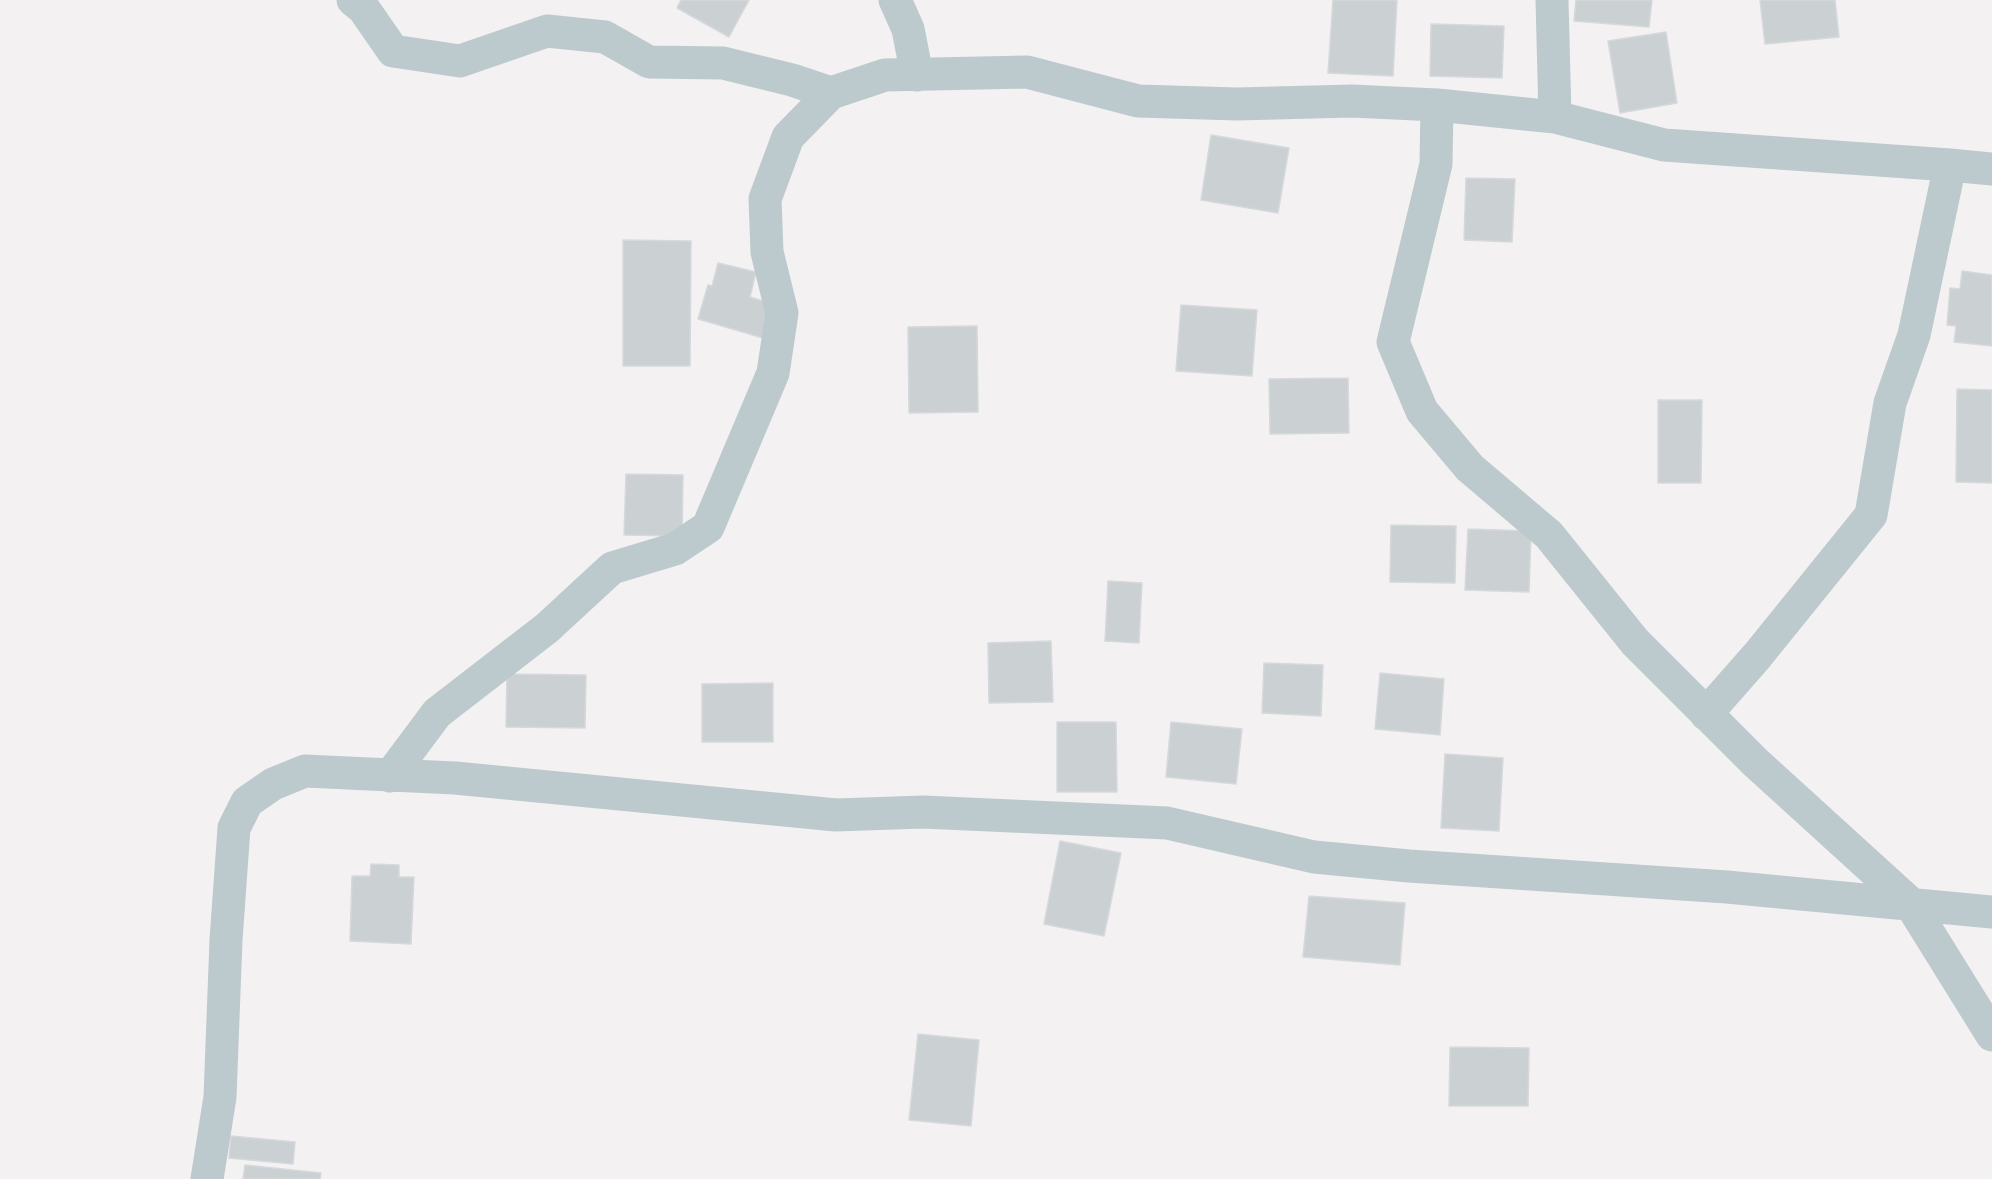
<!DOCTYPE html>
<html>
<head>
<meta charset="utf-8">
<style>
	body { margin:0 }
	canvas { display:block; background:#f3f1f2 }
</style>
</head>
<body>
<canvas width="1992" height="1179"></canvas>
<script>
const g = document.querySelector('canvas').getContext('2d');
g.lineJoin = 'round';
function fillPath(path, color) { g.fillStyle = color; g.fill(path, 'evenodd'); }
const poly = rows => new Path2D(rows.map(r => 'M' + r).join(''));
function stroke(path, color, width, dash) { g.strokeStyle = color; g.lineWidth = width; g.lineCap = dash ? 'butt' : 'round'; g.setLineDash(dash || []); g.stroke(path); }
const building = poly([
	[681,0,749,0,729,37,677,8,681,0],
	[1333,0,1397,0,1393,76,1328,73,1333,0],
	[1576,0,1652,0,1649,27,1574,21,1576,0],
	[1760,0,1835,0,1839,37,1765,44,1760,0],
	[1431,24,1504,26,1502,78,1430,76,1431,24],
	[1666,32,1677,103,1620,113,1608,41,1666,32],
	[1211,135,1289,148,1278,213,1201,200,1211,135],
	[1466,178,1515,179,1512,242,1464,240,1466,178],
	[623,240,691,241,690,366,623,366,623,240],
	[718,263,756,272,750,297,773,304,763,338,698,319,708,285,712,286,718,263],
	[1962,271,1992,275,1992,346,1954,342,1956,326,1947,325,1950,288,1960,289,1962,271],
	[1181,305,1257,310,1252,376,1176,371,1181,305],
	[977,326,978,412,909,413,908,327,977,326],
	[1348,378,1349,433,1270,434,1269,379,1348,378],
	[1957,389,1992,390,1992,483,1956,482,1957,389],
	[1658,400,1702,400,1701,483,1658,483,1658,400],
	[626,474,683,475,682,536,624,535,626,474],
	[1391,525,1456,526,1455,583,1390,582,1391,525],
	[1468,529,1531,531,1529,592,1465,590,1468,529],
	[1108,581,1142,583,1139,643,1105,641,1108,581],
	[1051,641,1053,702,989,703,988,643,1051,641],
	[1264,663,1323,665,1321,716,1262,713,1264,663],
	[1380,673,1444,679,1440,735,1375,729,1380,673],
	[507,674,586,675,585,728,506,727,507,674],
	[773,683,773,742,702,742,702,684,773,683],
	[1057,722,1116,722,1117,792,1057,792,1057,722],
	[1171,722,1242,729,1236,784,1166,777,1171,722],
	[1445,754,1503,758,1499,831,1441,828,1445,754],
	[1060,841,1121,853,1104,936,1044,924,1060,841],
	[371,864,399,865,399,877,414,877,411,944,350,941,352,876,370,876,371,864],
	[1309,896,1405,903,1400,965,1303,957,1309,896],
	[918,1034,979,1040,971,1126,909,1120,918,1034],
	[1450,1047,1529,1048,1528,1106,1449,1106,1450,1047],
	[231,1136,295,1142,293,1164,229,1158,231,1136],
	[245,1165,321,1173,320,1179,243,1179,245,1165]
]);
const minor = poly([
	[353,0,364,9,393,51,460,61,547,31,605,37,649,62,723,63,792,80,831,93],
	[895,0,908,29,917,75],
	[1437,105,1555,117,1552,0],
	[1555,117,1664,145,1950,165],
	[1706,714,1757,656,1871,515,1890,403,1914,335,1950,165,1992,169],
	[390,776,437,713,547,628,612,568,675,549,708,527,773,373,782,313,767,252,765,199,788,137,831,93,885,75,1027,72,1138,101,1237,104,1352,101,1437,105,1436,164,1393,342,1422,411,1470,468,1549,535,1635,642,1755,762,1910,903,1992,1035],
	[207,1179,220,1097,226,940,234,828,247,802,273,784,305,771,455,778,836,815,923,812,1167,823,1314,857,1409,866,1727,887,1992,912]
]);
fillPath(building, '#cbd0d3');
stroke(building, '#d6d9dc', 1.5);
stroke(minor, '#bdcacd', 33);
</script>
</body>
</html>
